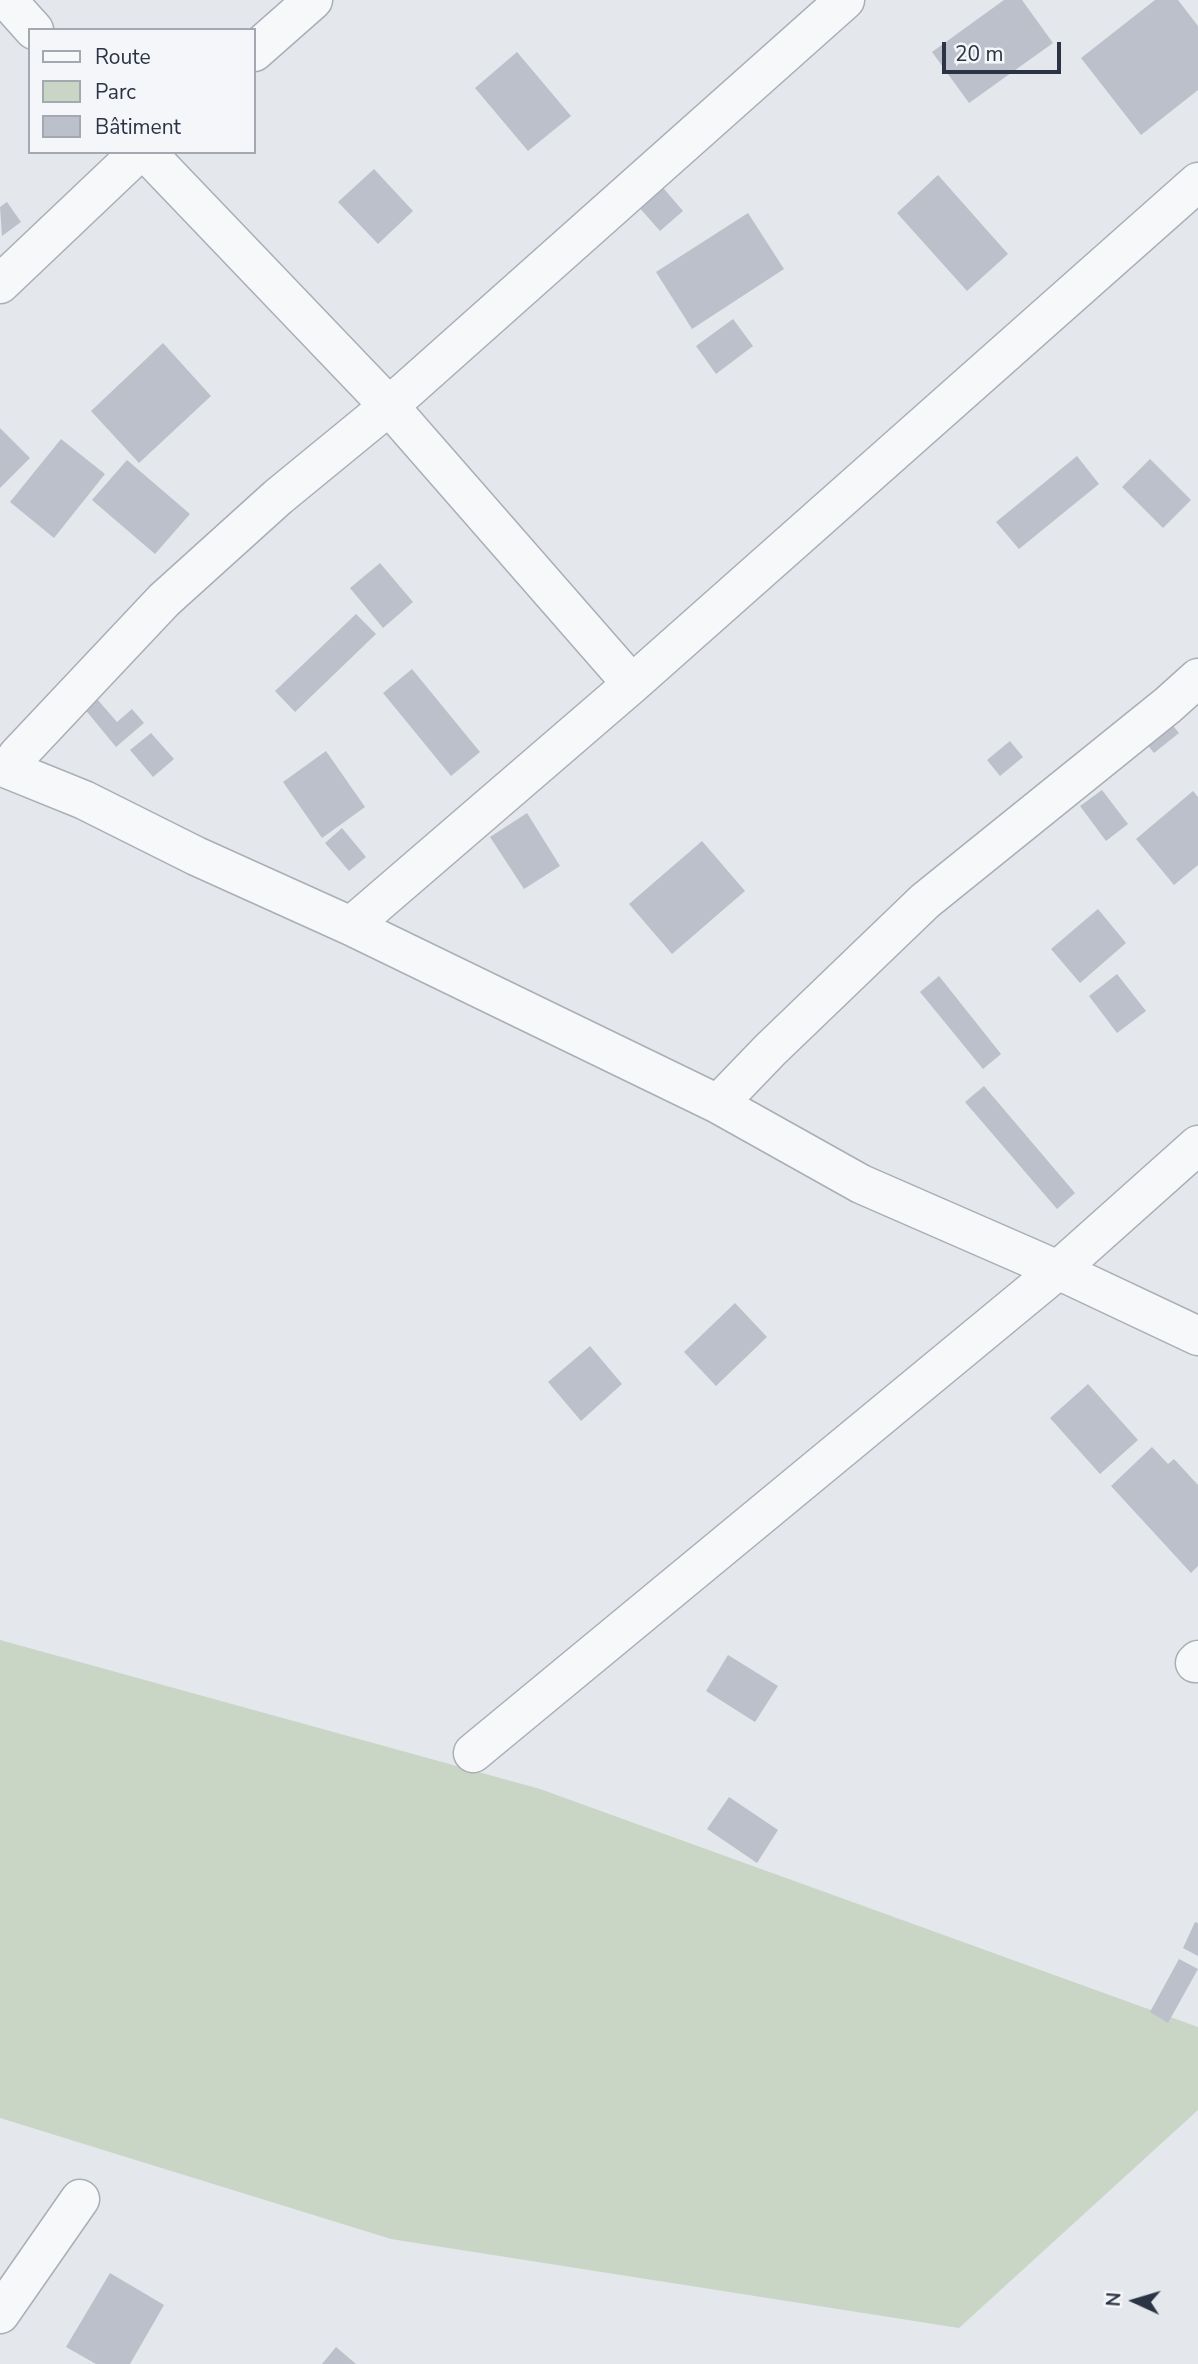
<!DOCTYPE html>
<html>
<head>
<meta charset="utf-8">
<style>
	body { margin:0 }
	#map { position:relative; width:1198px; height:2364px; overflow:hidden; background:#e4e7ec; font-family:"Nunito Sans",sans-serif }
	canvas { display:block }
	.legend { position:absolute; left:28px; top:28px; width:228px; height:126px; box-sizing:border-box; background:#f4f6f9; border:2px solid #a4a8b1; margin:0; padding:9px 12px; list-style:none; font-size:21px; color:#2b3445 }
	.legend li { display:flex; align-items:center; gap:14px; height:35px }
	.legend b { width:35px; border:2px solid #a4a8b1 }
	.north { position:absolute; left:1100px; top:2266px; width:70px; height:70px; -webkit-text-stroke:5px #f4f6f9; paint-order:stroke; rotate:274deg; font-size:19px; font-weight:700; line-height:28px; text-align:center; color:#2b3445 }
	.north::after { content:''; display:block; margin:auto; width:24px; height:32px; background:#2b3445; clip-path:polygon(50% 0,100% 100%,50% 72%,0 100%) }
	.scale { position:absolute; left:942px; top:42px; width:119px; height:32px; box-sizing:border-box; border:4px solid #2b3445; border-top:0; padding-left:9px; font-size:21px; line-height:24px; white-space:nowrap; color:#2b3445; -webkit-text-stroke:5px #f4f6f9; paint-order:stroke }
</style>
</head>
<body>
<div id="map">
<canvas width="1198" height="2364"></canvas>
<ul class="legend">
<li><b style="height:9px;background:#f7f8fa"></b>Route</li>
<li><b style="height:19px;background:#c9d6c5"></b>Parc</li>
<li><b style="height:19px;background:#bbc0ca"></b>Bâtiment</li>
</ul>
<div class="north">N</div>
<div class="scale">20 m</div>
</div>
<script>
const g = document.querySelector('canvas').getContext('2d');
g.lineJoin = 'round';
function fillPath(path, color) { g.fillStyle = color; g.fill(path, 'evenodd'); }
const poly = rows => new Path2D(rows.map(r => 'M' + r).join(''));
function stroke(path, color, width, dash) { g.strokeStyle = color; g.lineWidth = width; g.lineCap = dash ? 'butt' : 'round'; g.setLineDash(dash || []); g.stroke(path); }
const green = poly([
	[0,1640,540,1789,1198,2027,1198,2110,959,2328,391,2239,0,2118]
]);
const building = poly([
	[1004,0,1022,0,1053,43,969,103,932,52],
	[1155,0,1178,0,1198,26,1198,90,1141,135,1081,58],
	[517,52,571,116,528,151,475,88],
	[374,169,413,211,378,244,338,202],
	[938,175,1008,254,967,291,897,213],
	[653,176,683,211,660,231,629,196],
	[7,202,21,222,2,236,0,207],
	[748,213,784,269,692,329,656,272],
	[733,319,753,346,716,374,696,346],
	[163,343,211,396,139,463,91,411],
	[0,428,30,458,0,488],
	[61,439,105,474,54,538,10,502],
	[1077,456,1099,484,1019,549,996,522],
	[1150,459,1191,500,1163,528,1122,487],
	[127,460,190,514,155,554,92,500],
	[380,563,413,602,383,628,350,588],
	[356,614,376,634,295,712,275,691],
	[412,669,480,752,451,776,383,693],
	[91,692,117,722,132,709,144,723,116,747,79,702],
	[1165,716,1179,733,1154,753,1141,737],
	[151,733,174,759,153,777,130,750],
	[1010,741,1023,757,1000,776,987,760],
	[326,751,365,807,322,838,283,782],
	[1102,790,1128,824,1106,841,1080,806],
	[1193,791,1198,797,1198,865,1174,885,1136,839],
	[527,813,560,866,524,889,490,837],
	[342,828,366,857,349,871,325,843],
	[702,841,745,891,672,954,629,904],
	[1098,909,1126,943,1080,983,1051,949],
	[1117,974,1146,1011,1117,1033,1089,996],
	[939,976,1001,1054,983,1069,920,992],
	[984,1086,1075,1193,1057,1209,965,1102],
	[735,1303,767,1337,716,1386,684,1352],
	[590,1346,622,1384,581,1421,548,1382],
	[1088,1384,1138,1440,1100,1474,1050,1418],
	[1152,1447,1168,1464,1174,1459,1198,1485,1198,1566,1191,1573,1111,1486],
	[728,1655,778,1686,755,1722,706,1691],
	[729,1797,778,1830,757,1863,707,1829],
	[1195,1922,1198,1923,1198,1956,1183,1948],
	[1179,1959,1198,1969,1168,2023,1150,2012],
	[110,2273,164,2305,130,2364,96,2364,66,2347],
	[336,2347,356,2364,322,2364]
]);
const minor = poly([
	[7,0,34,30],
	[254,52,313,0],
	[146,152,389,406,632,684],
	[0,284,139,152],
	[0,766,84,800,196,856,351,926,718,1104,861,1184,1058,1270,1198,1336],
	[8,769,18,755,164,600,278,497,389,406,845,0],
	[351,926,632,684,1198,182],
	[718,1104,770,1050,925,901,1168,705,1198,678],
	[1195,1663,1198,1660],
	[473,1753,1058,1270,1198,1145],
	[0,2314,80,2199]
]);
fillPath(green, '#c9d6c5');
fillPath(building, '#bbc0ca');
stroke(minor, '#a9aeb7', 41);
stroke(minor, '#f7f8fa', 38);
</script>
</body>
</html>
